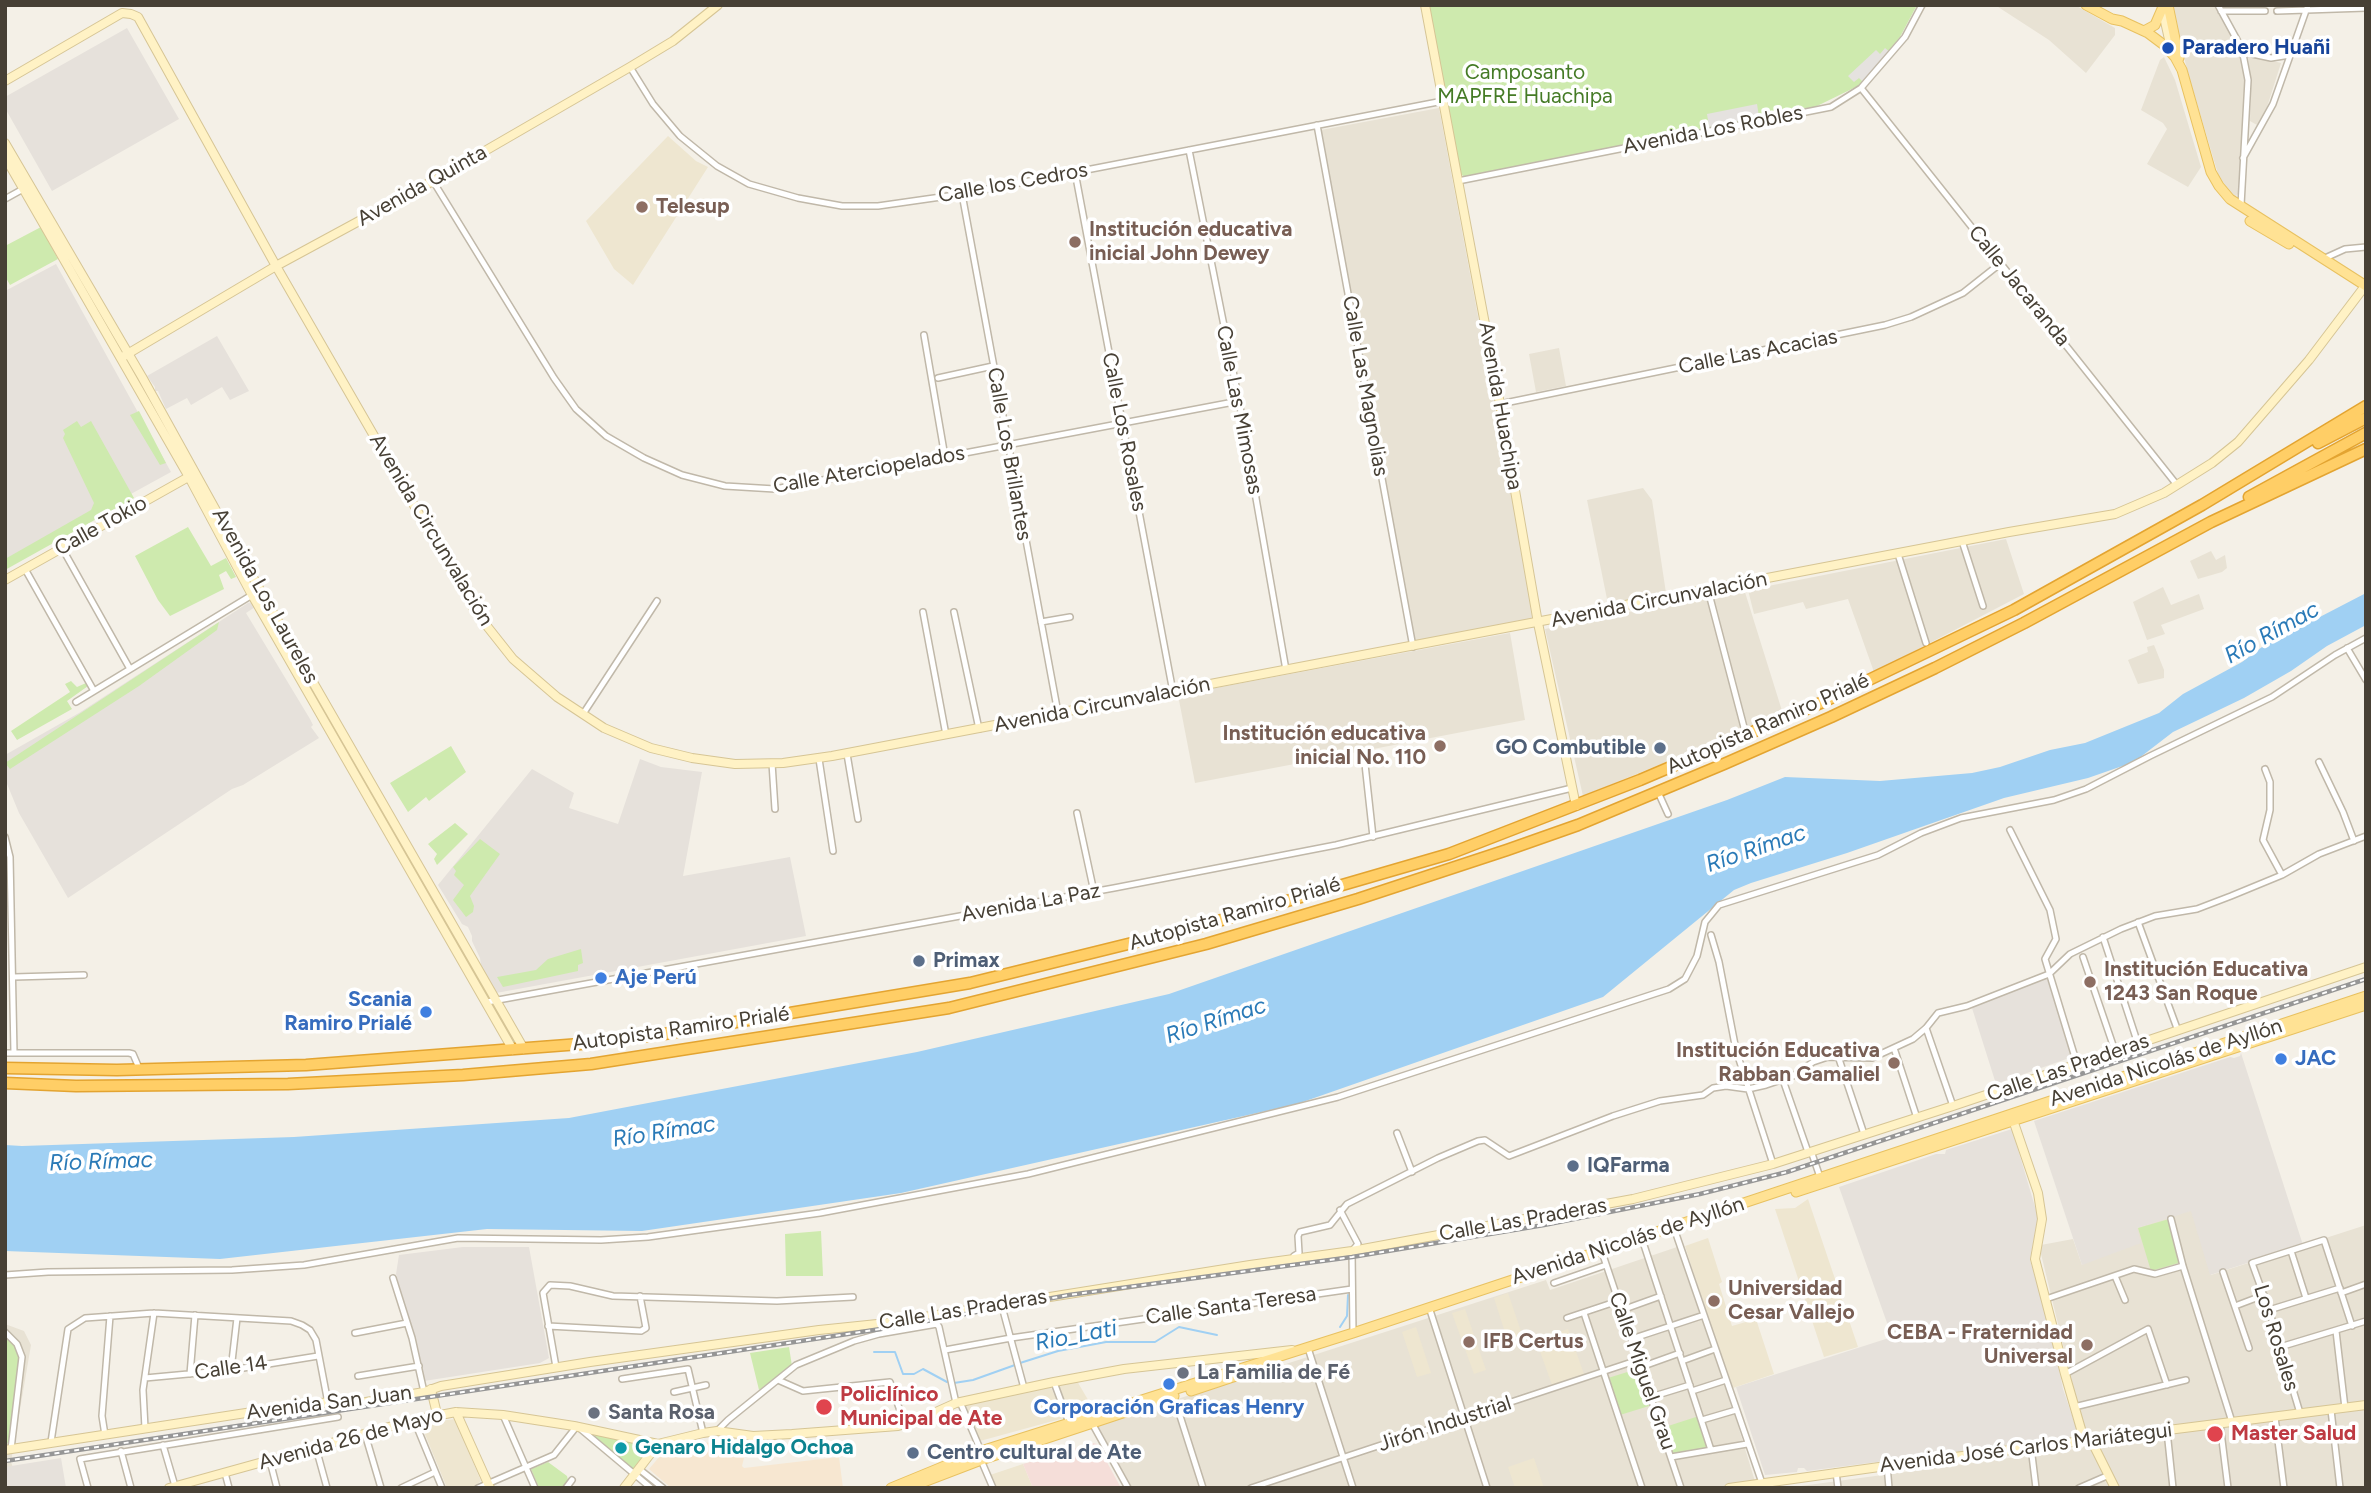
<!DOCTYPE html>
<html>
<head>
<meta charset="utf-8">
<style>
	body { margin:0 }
	#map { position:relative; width:2371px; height:1493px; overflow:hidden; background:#f4f0e7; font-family:Figtree,sans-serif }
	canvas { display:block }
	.frame { position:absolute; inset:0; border:7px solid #474035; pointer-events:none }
</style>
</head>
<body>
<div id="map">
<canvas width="2371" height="1493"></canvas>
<div class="frame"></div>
</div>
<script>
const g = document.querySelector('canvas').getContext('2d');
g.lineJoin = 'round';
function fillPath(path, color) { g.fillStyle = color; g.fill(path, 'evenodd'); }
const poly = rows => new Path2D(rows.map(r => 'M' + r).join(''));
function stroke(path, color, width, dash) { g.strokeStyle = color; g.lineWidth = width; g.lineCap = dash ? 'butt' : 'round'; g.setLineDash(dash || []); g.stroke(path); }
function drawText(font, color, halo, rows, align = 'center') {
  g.font = font + ' Figtree,sans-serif'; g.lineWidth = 7; g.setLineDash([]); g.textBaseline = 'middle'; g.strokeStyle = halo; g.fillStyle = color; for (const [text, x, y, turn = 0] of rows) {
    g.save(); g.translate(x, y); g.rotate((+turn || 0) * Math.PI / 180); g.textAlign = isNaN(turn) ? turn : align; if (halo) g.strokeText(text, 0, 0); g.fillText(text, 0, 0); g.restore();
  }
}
const residential = poly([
	[1995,5,2075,5,2115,28,2115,35,2086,73,2049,40],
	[2171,5,2213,5,2239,48,2245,77,2245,90,2239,193,2236,196,2231,194,2218,174,2189,77],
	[2250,55,2281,63,2267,107,2257,125,2250,121,2251,84,2248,57],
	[2164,57,2175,80,2201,167,2188,187,2147,164,2167,129,2163,123,2141,110,2160,60],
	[1439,108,1535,621,1415,644,1321,130],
	[1559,348,1566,386,1536,392,1529,354],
	[1643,488,1652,500,1666,593,1608,604,1587,500],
	[2006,539,2024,594,1874,672,1848,599,1806,609,1803,602,1754,614,1748,590],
	[2211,551,2216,560,2225,555,2227,568,2222,572,2198,579,2190,561],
	[2163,587,2171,605,2199,594,2204,609,2161,625,2165,634,2147,640,2133,602],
	[1744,589,1783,714,1583,796,1545,629],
	[1510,633,1525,720,1195,783,1178,695],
	[2154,645,2164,670,2164,678,2138,684,2128,660,2148,652,2147,647],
	[2192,1210,2211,1275,2366,1225,2366,1488,1786,1488,2083,1448,2077,1402,2041,1254,2041,1245,2073,1239,2082,1265,2136,1228],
	[1683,1245,1757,1488,1132,1488,1097,1425,1546,1280,1550,1290],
	[5,1324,24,1331,31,1345,11,1462,20,1488,5,1488]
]);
const commercial = poly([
	[734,1440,734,1443,748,1442,742,1466,744,1468,839,1457,843,1488,671,1488,649,1469,665,1450,672,1446]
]);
const industrial = poly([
	[127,28,179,119,52,191,5,108,5,97],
	[56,264,171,472,5,563,5,291],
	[217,336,249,391,230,400,222,387,191,405,187,398,166,409,158,391,155,391,155,387,147,376],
	[252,602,255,607,246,613,310,719,313,725,311,727,319,738,243,785,232,789,68,898,19,813,5,779,5,755,79,713,248,603],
	[640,759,661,767,702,772,683,876,790,857,806,936,496,993,481,966,480,958,472,941,472,936,468,927,462,924,438,885,532,769,574,793,569,808,618,824],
	[2047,978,2072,1057,1996,1084,1972,1008,1997,995],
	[2241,1053,2303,1245,2210,1275,2191,1211,2137,1228,2141,1243,2082,1265,2034,1121,2230,1057,2234,1058,2240,1056],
	[2012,1129,2038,1217,2030,1260,2047,1317,2045,1321,2049,1322,2063,1389,2079,1436,1807,1471,1804,1468,1798,1468,1797,1472,1765,1475,1736,1387,1892,1337,1839,1187,1936,1154,1945,1154,1946,1150],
	[463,1247,529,1247,549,1358,540,1363,424,1381,396,1274,399,1255],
	[61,1458,66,1488,5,1488,5,1467]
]);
const education = poly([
	[668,136,696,161,708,167,633,285,614,269,586,221],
	[1808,1199,1858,1347,1824,1357,1775,1209,1795,1208],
	[1708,1238,1722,1282,1719,1284,1732,1326,1756,1319,1774,1374,1730,1389,1685,1246],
	[1508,1293,1525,1343,1510,1348,1494,1298],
	[1465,1309,1486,1370,1474,1374,1452,1313],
	[1416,1327,1431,1373,1417,1377,1402,1332],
	[1568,1329,1584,1374,1552,1385,1536,1340],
	[1077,1381,1094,1410,1071,1417,1058,1385],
	[1051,1387,1064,1418,980,1441,964,1405],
	[455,1419,481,1481,472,1488,447,1488,422,1427,424,1423],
	[1534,1458,1544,1488,1515,1488,1508,1467],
	[1023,1464,1033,1488,996,1488,990,1475]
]);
const medical = poly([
	[1093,1443,1097,1444,1121,1488,1033,1488,1023,1464]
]);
const green = poly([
	[1428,5,1917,5,1900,37,1860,85,1815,107,1465,177,1459,173],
	[41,227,58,259,10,285,5,276,5,246],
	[139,411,166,463,160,465,130,415],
	[77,421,81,427,91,421,134,498,5,570,5,559,91,510,94,503,63,438,65,434,63,430],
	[197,487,200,487,449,924,446,924,277,632],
	[188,527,211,566,226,558,236,577,231,579,226,571,219,575,224,589,170,616,158,600,135,556],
	[219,622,217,630,139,686,10,769,5,763],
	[71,681,77,687,86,683,88,686,67,701,72,709,17,740,11,731,70,692,65,684],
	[451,746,466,772,429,801,426,797,408,812,390,783],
	[455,823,468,834,437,865,434,859,437,854,428,844],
	[480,839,500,854,470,896,474,906,473,912,466,917,453,900,464,885,454,875,456,871,453,867],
	[581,949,583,963,578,965,578,971,503,987,497,977,536,970,548,959],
	[2169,1219,2182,1262,2151,1271,2138,1228],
	[821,1231,823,1276,786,1276,785,1234],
	[5,1337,16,1347,19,1362,11,1440,5,1445],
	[789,1347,792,1366,759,1390,750,1353],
	[1637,1369,1649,1406,1620,1415,1608,1378],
	[1699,1416,1709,1449,1674,1455,1665,1427],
	[596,1433,647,1445,647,1450,634,1468,630,1468,593,1438],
	[548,1462,567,1476,568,1480,562,1488,539,1488,531,1469]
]);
const parking = poly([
	[1885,48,1890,52,1863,82,1859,78,1854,82,1848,76,1876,50,1880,54],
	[1757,104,1759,117,1709,127,1707,114]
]);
const water = poly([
	[2366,593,2366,625,2327,646,2291,671,2244,698,2173,732,2134,762,2088,778,2004,798,1847,853,1751,883,1734,890,1603,997,1297,1104,901,1193,642,1231,487,1229,220,1259,5,1251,5,1145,22,1146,294,1137,569,1118,917,1052,1169,994,1727,800,1785,777,1880,781,1972,773,2000,767,2050,750,2085,743,2159,713,2183,694,2242,662,2262,647]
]);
const stream = poly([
	[1340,1327,1347,1316,1348,1295],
	[874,1352,895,1352,903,1374,914,1374,923,1369,947,1382],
	[1020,1363,1058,1351,1106,1342,1155,1342,1179,1327,1217,1335],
	[954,1383,973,1380,1015,1365]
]);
const street = poly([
	[2218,5,2242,49,2248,80,2241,205],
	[2221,11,2265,11],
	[2277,11,2366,8],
	[2196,45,2242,49],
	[2243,52,2271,58,2290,55],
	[630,67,653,104,680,136,717,166,749,184,798,198,842,206,878,206,962,194,1443,101],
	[1861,88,2177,485],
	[1317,125,1413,647],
	[1189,150,1239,401,1286,670],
	[2243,158,2273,104,2308,5],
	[1075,172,1173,692],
	[433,181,554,378,576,409,606,436,644,458,682,475,725,486,775,489,1239,401],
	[1458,181,1831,107,1861,88,1905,37,1922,5],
	[962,194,1058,713],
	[5,199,23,189],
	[2323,259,2345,249,2366,247],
	[924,335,945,457],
	[938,378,993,366],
	[1500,404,1885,325,1911,317,1963,293,2001,263],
	[1962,541,1983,606],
	[62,548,130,669],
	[1898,554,1926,643],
	[25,569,94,691],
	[1708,590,1746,735],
	[923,612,946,735],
	[954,612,979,729],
	[1041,622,1070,617],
	[2347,648,2366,680],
	[76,702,252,595],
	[583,714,657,601],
	[847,754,858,819],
	[1364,755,1373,837],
	[819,759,833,851],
	[2319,762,2343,812,2354,841],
	[772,763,775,809],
	[2265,769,2270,782,2270,810,2263,840,2282,875],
	[1658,792,1668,814],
	[1077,813,1094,892],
	[2010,830,2050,910,2056,939,2045,959,2077,1064],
	[5,837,10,857,14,1053],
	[2138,922,2178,1031],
	[1711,935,1719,962,1736,1050,1773,1164],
	[2103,937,2138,1044],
	[2083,957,2115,1051],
	[14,977,84,975],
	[487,1002,1114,888,1336,845,1572,788],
	[1926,1028,1953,1106],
	[1894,1048,1917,1118],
	[5,1053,129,1053,133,1054,139,1068],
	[1838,1056,1864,1134],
	[1783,1080,1808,1152],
	[1397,1133,1412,1172],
	[1811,1151,1820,1177],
	[1340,1210,1358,1244,1352,1251,1353,1333],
	[2171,1219,2183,1266,2232,1422],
	[1675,1231,1762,1483],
	[1643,1242,1711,1450],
	[2291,1251,2306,1298],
	[1603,1255,1681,1488],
	[1294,1256,1299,1253,1298,1236,1300,1232,1330,1225,1347,1204,1438,1158,1478,1141,1485,1140,1509,1156,1613,1116,1660,1101,1703,1095,1713,1088,1726,1086,1748,1089,1766,1085,1793,1076,1813,1062,1828,1057,1872,1058,1913,1039,1926,1028,1938,1013,1967,1006,2049,974,2070,954,2121,929,2155,916,2197,909,2231,896,2282,875,2319,854,2366,836],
	[2223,1272,2249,1348],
	[5,1275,48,1272,232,1270,304,1265,458,1238,601,1240,648,1237,820,1213,1028,1174,1338,1097,1669,989,1685,979,1697,956,1705,922,1719,905,1878,855,1921,833,1961,818,2054,800,2086,789,2150,756,2272,697,2335,655,2366,638],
	[2115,1276,2125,1300],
	[393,1278,412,1338,424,1392],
	[1554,1283,1606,1265],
	[2341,1293,2366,1284],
	[2046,1299,2134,1269,2155,1274,2183,1266],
	[2235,1306,2264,1295],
	[1429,1307,1487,1488],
	[1622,1310,1661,1296],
	[2269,1310,2340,1288],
	[1584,1313,1642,1488],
	[1004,1314,1024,1388],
	[1567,1318,1618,1301],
	[548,1326,641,1331,646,1328,640,1296],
	[2336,1331,2345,1408],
	[5,1332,17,1344,22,1357,11,1449],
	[355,1333,407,1323],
	[1631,1339,1704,1315],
	[2280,1347,2366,1321],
	[1308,1348,1353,1488],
	[945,1350,1011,1338,1352,1289],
	[1682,1361,1715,1349],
	[556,1367,543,1293,550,1285,570,1286,613,1296,777,1301,853,1297],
	[1641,1367,1680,1353],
	[231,1370,237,1318],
	[190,1374,195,1315],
	[2065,1374,2148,1329,2167,1385],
	[358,1376,419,1366],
	[145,1378,231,1370,318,1356],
	[622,1379,688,1369,703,1433],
	[778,1380,803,1391,890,1382,905,1425],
	[1055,1385,1069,1423],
	[1692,1391,1726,1380],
	[674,1392,706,1385],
	[1173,1394,1203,1488],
	[1651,1397,1690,1385],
	[960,1402,981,1451],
	[2074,1407,2186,1380],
	[2331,1410,2340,1488],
	[2300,1413,2269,1310,2252,1263,2324,1240,2352,1326],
	[503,1415,535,1488],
	[2275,1417,2284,1488],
	[414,1420,442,1488],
	[1702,1420,1736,1410],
	[1092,1423,1128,1488],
	[2220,1424,2228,1488],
	[145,1428,143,1390,154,1313],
	[717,1431,728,1420,796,1365,854,1341,879,1334,937,1324,939,1327,956,1403],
	[2167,1431,2173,1488],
	[365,1434,381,1488],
	[105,1435,102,1416,110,1316],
	[51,1442,68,1329,85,1318,154,1313,291,1321,302,1325,310,1330,316,1340,328,1403],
	[163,1445,175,1486],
	[2031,1447,2036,1488],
	[316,1448,327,1488],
	[121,1451,131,1488],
	[1671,1457,1747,1444],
	[981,1460,993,1488],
	[270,1461,277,1488],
	[1887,1465,1889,1488],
	[639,1469,663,1488],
	[1836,1472,1838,1488],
	[225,1473,229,1488],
	[88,1488,80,1459,338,1417],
	[401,1488,435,1472],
	[478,1488,554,1455,577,1426,651,1488],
	[566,1488,572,1480],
	[1251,1488,1638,1360],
	[2079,1488,2109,1475]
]);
const secondary = poly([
	[1425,5,1500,404,1538,623,1576,806],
	[2162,8,2172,53],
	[5,81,122,13,131,14,138,17,276,266,475,611,513,659,557,697,604,728,651,748,692,758,735,764,783,763,832,756,2009,532,2115,514,2164,493,2212,463,2238,442,2309,360,2365,286],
	[5,143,142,377,260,590,524,1049],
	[5,157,189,477,252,595,513,1050],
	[124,356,276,266,433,181,630,67,673,41,718,5],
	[5,580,192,475],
	[2012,1117,2038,1193,2042,1219,2035,1259,2065,1374,2083,1436,2094,1446,2115,1488],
	[431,1389,437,1414],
	[456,1412,490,1488],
	[5,1450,311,1403,366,1402,424,1392,441,1386,590,1362,819,1330,887,1323,1250,1265,1352,1251,1633,1199,1773,1164,1953,1106,2366,967],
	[169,1488,414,1420,456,1412,503,1415,574,1426,658,1444],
	[624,1488,658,1444,703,1433,717,1431,753,1436,792,1434,898,1426,916,1421,956,1403,1054,1382,1124,1369,1292,1350],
	[1729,1488,1915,1462,2366,1405]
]);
const primary = poly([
	[2086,5,2112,19,2122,21,2148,33,2164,45,2175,57,2182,70,2211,172,2219,186,2230,199,2366,286],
	[2168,5,2179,58],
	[2144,31,2155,25,2162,9],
	[2250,221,2289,244],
	[1796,1192,2366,1005],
	[1191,1391,1257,1369],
	[891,1488,981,1451,1353,1333,2366,996],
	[908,1488,981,1460,1174,1396]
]);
const highway = poly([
	[2318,443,2366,418],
	[2249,497,2366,433],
	[5,1068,117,1070,306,1065,593,1043,664,1034,970,983,1201,926,1449,854,1640,780,1823,702,2014,610,2202,505,2366,406],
	[5,1083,76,1086,288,1084,463,1075,591,1064,949,1008,1206,944,1358,899,1507,850,1578,825,1724,764,1831,717,1935,668,2024,623,2211,522,2366,449]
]);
const rail = poly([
	[5,1461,894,1327,1069,1295,1352,1257,1544,1225,1700,1194,1787,1172,2366,979]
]);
const markers = [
	[2168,48,7,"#1a4fb4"],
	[642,207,7,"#8d6e63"],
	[1075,242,7,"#8d6e63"],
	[1440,746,7,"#8d6e63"],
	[1660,748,7,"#5c6f8a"],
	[919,961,7,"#5c6f8a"],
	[601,978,7,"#3f7fe0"],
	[2090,982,7,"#8d6e63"],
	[426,1012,7,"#3f7fe0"],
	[2281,1059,7,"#3f7fe0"],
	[1894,1063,7,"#8d6e63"],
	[1573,1166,7,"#5c6f8a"],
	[1714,1301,7,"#8d6e63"],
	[1469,1342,7,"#8d6e63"],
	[2087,1345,7,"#8d6e63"],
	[1183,1373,7,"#6b7280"],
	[1169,1384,7,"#3f7fe0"],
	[824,1407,9,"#e0444e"],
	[594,1413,7,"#6b7280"],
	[2215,1434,9,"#e0444e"],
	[621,1448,7,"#0f9aa8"],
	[913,1453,7,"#5c6f8a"]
];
const transitNames = [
	["Paradero Huañi",2182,48]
];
const parkNames = [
	["Camposanto",1525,73],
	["MAPFRE Huachipa",1525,97]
];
const streetNames = [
	["Avenida Los Robles",1713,130,-11],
	["Calle los Cedros",1013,183,-10],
	["Avenida Quinta",422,186,-29],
	["Calle Jacaranda",2019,286,51],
	["Calle Las Acacias",1758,352,-11],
	["Calle Las Magnolias",1365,386,80],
	["Avenida Huachipa",1500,406,80],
	["Calle Las Mimosas",1239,410,79],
	["Calle Los Rosales",1124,432,79],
	["Calle Los Brillantes",1009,454,80],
	["Calle Aterciopelados",869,470,-10],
	["Calle Tokio",101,526,-29],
	["Avenida Circunvalación",431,530,59],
	["Avenida Los Laureles",265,596,61],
	["Avenida Circunvalación",1659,600,-11],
	["Avenida Circunvalación",1102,705,-11],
	["Autopista Ramiro Prialé",1768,724,-24],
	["Avenida La Paz",1031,903,-10],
	["Autopista Ramiro Prialé",1235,914,-16],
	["Autopista Ramiro Prialé",681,1029,-8],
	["Avenida Nicolás de Ayllón",2166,1063,-18],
	["Calle Las Praderas",2068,1068,-19],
	["Calle Las Praderas",1523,1220,-10],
	["Avenida Nicolás de Ayllón",1628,1241,-18],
	["Calle Santa Teresa",1231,1306,-8],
	["Calle Las Praderas",963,1310,-9],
	["Los Rosales",2276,1338,73],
	["Calle 14",231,1368,-8],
	["Calle Miguel Grau",1642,1371,71],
	["Avenida San Juan",329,1403,-7],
	["Jirón Industrial",1445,1424,-18],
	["Avenida 26 de Mayo",351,1439,-15],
	["Avenida José Carlos Mariátegui",2026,1448,-7]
];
const educationNames = [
	["Telesup",656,207],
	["Institución educativa",1089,230],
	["inicial John Dewey",1089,254],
	["Institución educativa",1426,734,"right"],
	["inicial No. 110",1426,758,"right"],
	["Institución Educativa",2104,970],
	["1243 San Roque",2104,994],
	["Institución Educativa",1880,1051,"right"],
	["Rabban Gamaliel",1880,1075,"right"],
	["Universidad",1728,1289],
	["Cesar Vallejo",1728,1313],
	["CEBA - Fraternidad",2073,1333,"right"],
	["Universal",2073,1357,"right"],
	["IFB Certus",1483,1342]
];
const serviceNames = [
	["GO Combutible",1646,748,"right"],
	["Primax",933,961],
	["IQFarma",1587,1166],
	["Centro cultural de Ate",927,1453]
];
const shopNames = [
	["Aje Perú",615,978],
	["Scania",412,1000,"right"],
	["Ramiro Prialé",412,1024,"right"],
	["JAC",2295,1059],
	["Corporación Graficas Henry",1169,1408,"center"]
];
const worshipNames = [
	["La Familia de Fé",1197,1373],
	["Santa Rosa",608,1413]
];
const healthNames = [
	["Policlínico",840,1395],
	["Municipal de Ate",840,1419],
	["Master Salud",2231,1434]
];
const cultureNames = [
	["Genaro Hidalgo Ochoa",635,1448]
];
const waterNames = [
	["Río Rímac",2272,633,-29],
	["Río Rímac",1756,849,-19],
	["Río Rímac",1216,1021,-18],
	["Río Rímac",664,1132,-9],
	["Río Rímac",101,1162,-2],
	["Rio_Lati",1076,1336,-11]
];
fillPath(residential, '#e8e2d4');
fillPath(commercial, '#f7e7d1');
fillPath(industrial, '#e6e1db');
fillPath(education, '#eee6d0');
fillPath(medical, '#f5ded9');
fillPath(green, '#ceeaae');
fillPath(parking, '#e5e2df');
fillPath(water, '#a0d0f3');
stroke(stream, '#a0d0f3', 2);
stroke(street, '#c0b8a9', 8);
stroke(secondary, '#d6c595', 10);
stroke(primary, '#e8c160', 11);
stroke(highway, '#e3a431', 13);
stroke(street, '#fff', 5);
stroke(secondary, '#fff2c5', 8);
stroke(primary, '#ffe294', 9);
stroke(highway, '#ffce66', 10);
stroke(rail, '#969696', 4.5);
stroke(rail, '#fff', 2, [5]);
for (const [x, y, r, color] of markers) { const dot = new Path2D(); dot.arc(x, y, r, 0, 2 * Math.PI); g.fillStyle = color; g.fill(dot); stroke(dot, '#fff', 2.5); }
drawText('bold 21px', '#164399', '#fff', transitNames, 'left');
drawText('21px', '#457b26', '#fff', parkNames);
drawText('21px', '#474035', '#fff', streetNames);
drawText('bold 21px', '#785e54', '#fff', educationNames, 'left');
drawText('bold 21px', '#4e5e75', '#fff', serviceNames, 'left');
drawText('bold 21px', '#366cbe', '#fff', shopNames, 'left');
drawText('bold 21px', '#5b616d', '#fff', worshipNames, 'left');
drawText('bold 21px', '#be3a42', '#fff', healthNames, 'left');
drawText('bold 21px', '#0d838f', '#fff', cultureNames, 'left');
drawText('italic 23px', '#2a7ab7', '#fff', waterNames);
</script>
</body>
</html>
